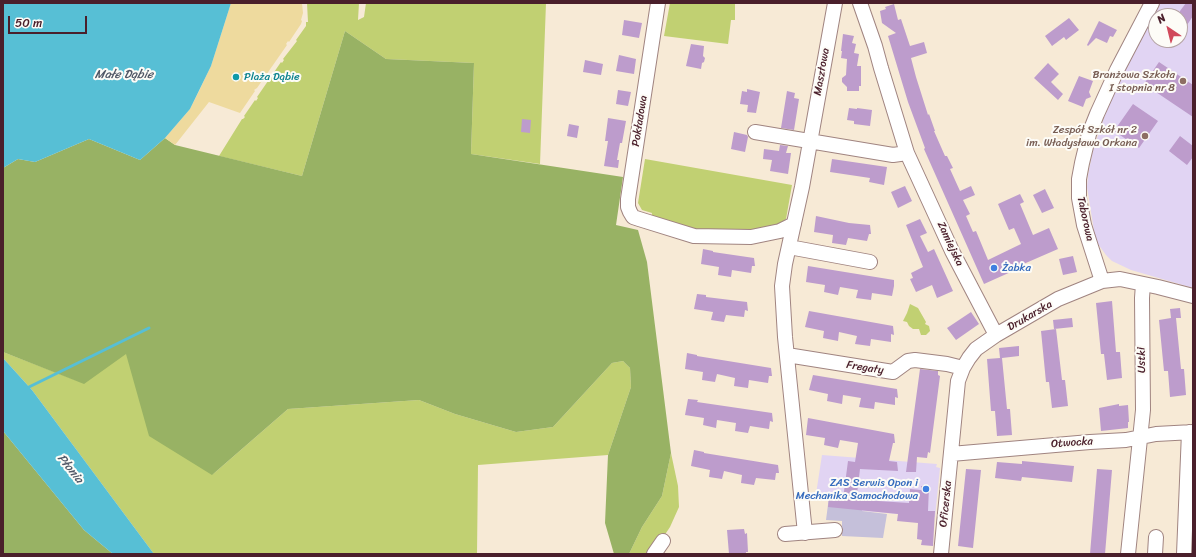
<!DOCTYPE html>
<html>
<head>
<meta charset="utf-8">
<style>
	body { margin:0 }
	#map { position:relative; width:1196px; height:557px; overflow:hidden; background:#f7ead6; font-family:Sriracha,sans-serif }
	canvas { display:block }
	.frame { position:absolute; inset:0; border:4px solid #4a1f2b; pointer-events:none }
	.north { position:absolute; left:1148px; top:8px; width:40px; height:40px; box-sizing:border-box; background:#fdfcf7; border:1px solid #b5a4a5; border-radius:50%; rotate:325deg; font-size:11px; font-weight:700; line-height:16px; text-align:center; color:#4a1f2b }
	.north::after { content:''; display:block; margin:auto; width:14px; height:18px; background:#d1495b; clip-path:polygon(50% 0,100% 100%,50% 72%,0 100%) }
	.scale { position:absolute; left:8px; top:16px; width:79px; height:18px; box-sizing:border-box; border:2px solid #4a1f2b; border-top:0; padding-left:5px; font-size:12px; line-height:14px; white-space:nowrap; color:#4a1f2b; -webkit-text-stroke:3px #fdfcf7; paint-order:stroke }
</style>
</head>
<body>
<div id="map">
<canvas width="1196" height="557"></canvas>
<div class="frame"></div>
<div class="north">N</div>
<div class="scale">50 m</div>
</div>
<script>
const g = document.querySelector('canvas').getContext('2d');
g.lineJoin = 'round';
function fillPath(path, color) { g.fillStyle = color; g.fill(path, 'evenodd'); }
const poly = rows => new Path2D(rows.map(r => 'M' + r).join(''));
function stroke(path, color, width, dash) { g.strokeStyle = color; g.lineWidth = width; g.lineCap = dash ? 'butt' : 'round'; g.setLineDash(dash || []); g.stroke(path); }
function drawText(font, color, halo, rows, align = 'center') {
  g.font = font + ' Sriracha,sans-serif'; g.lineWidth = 4; g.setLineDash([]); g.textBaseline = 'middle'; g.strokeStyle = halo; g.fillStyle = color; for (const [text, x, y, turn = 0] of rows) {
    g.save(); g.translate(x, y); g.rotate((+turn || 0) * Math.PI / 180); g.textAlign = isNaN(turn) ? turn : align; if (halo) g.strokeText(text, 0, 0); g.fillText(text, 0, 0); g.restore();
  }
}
const built = poly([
	[1160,3,1193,3,1193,288,1131,270,1112,261,1106,255,1098,244,1095,237,1087,187,1088,175,1093,150,1110,100],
	[1156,16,1180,16,1180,40,1156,40],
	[822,455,937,464,936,467,940,468,935,517,862,511,862,501,829,497,829,496,816,494]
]);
const industrial = poly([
	[829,497,862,501,862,511,887,514,883,538,842,536,842,521,826,520]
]);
const green = poly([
	[307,3,359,3,358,20,364,17,366,3,546,3,540,164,471,154,474,63,386,59,345,31,302,176,219,156,242,119,243,119,245,117,244,116,255,100,256,101,258,98,257,97,268,81,269,82,271,79,270,78,281,62,282,63,284,60,283,59,297,41,296,40,306,26,306,22,308,22],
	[670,3,735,3,735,20,731,20,728,44,664,36],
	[645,159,792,185,786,219,768,232,694,233,651,220,652,213,642,210,638,203],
	[910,304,918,308,926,322,925,324,929,326,930,331,926,335,921,335,919,329,913,329,909,326,907,322,903,321,907,313],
	[178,307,279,401,212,475,288,409,419,400,455,414,516,432,553,427,612,363,623,361,630,368,631,387,608,455,478,465,477,554,154,554,32,390,3,358,3,352,78,381],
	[671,453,678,486,679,507,670,527,652,554,629,554,642,527,662,496]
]);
const forest = poly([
	[345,31,386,59,474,63,471,154,623,177,616,225,638,230,647,262,671,453,662,496,642,527,629,554,614,554,605,523,608,455,631,387,630,368,623,361,612,363,553,427,516,432,455,414,419,400,288,409,212,475,149,436,126,354,84,384,3,352,3,168,18,159,35,162,89,139,140,160,165,138,175,145,302,176],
	[3,431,84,530,113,554,3,554]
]);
const sand = poly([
	[231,3,302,3,303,13,301,20,302,21,301,24,289,42,288,41,286,44,287,45,257,88,254,90,255,91,240,113,209,102,175,145,165,138,190,109,199,91,211,66]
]);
const water = poly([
	[3,3,231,3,211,66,190,109,165,138,140,160,89,139,35,162,18,159,3,168],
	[3,358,32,390,154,554,113,554,84,530,3,431]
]);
const stream = poly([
	[29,387,149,328]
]);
const building = poly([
	[1186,3,1193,3,1193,16,1187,25,1180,21,1180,11],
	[894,4,898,20,901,19,910,46,924,42,927,53,911,58,916,77,928,115,929,114,935,131,934,131,945,156,947,156,953,168,950,169,960,191,971,186,975,195,963,200,970,214,966,216,973,232,976,231,988,260,1021,244,1014,228,1009,230,998,204,1020,194,1024,202,1020,204,1033,235,1049,228,1058,249,1012,269,1013,271,984,284,924,149,925,148,908,102,888,36,896,33,882,23,880,11,886,9,885,7],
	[1069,18,1079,30,1066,40,1064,37,1052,46,1045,36],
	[624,20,642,23,639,38,622,35],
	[1099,21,1117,30,1113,37,1110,36,1107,43,1096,38,1088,46,1087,45],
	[843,34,854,36,852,43,856,44,854,53,859,54,857,66,861,66,861,86,859,86,859,91,847,91,847,87,842,82,842,78,846,75,847,59,841,58,842,51,841,51],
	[691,44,704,46,703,56,705,58,704,62,702,63,701,69,686,66],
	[619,55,636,59,634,74,616,71],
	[585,60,603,64,601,75,583,72],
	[1159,62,1193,85,1193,117,1144,84],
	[1048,63,1059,74,1051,82,1063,94,1058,100,1034,78],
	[1079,76,1093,81,1089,92,1091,97,1086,99,1083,107,1068,101],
	[747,89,760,92,756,113,747,112,748,105,740,104,742,91,747,92],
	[618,90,631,92,628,106,616,104],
	[787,91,795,93,794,98,799,99,794,130,781,128],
	[1133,104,1158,121,1139,148,1114,131],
	[849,108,857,109,857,108,872,110,870,126,854,124,854,121,847,120],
	[608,118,626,121,622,143,620,143,617,160,619,160,618,168,604,166,608,141,605,141],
	[522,119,531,120,530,133,521,132],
	[569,124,579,126,577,138,567,136],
	[734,132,747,135,748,137,745,152,731,149],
	[1180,136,1193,146,1193,157,1187,165,1169,151],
	[780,145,788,146,786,153,791,153,788,174,770,171,772,160,763,159,764,149,779,151],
	[832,159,887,167,884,185,869,182,870,178,830,172],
	[905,186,912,201,898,208,891,192],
	[1045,189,1054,208,1042,213,1033,195],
	[816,216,849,223,870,225,871,234,869,234,867,241,848,238,846,245,832,243,833,235,814,232],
	[920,219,927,233,920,236,928,252,934,249,953,291,937,298,932,285,916,292,910,279,913,278,911,273,923,267,906,225],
	[703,249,713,251,713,252,754,258,755,266,752,266,751,273,732,270,731,277,718,275,719,267,701,264],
	[1073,256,1077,272,1063,275,1059,259],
	[808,266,894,280,894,286,892,296,872,293,871,300,856,298,858,290,840,287,838,295,824,292,825,285,806,282],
	[697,294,706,295,706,297,747,302,748,311,745,310,744,317,726,315,724,322,711,320,713,312,694,309],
	[1112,301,1116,352,1120,352,1122,378,1107,380,1104,354,1101,354,1096,303],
	[1180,308,1181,318,1176,318,1181,369,1184,369,1186,395,1170,397,1168,371,1164,371,1159,320,1171,318,1170,309],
	[809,311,893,326,894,335,891,334,891,342,871,339,870,346,855,344,857,336,839,332,838,341,823,338,824,331,805,327],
	[971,312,979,324,956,340,947,328],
	[1072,318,1073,327,1054,329,1053,320],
	[1056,329,1062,380,1065,380,1068,406,1052,408,1049,382,1046,382,1041,331],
	[1019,346,1019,356,1002,358,1007,409,1010,409,1012,435,997,436,995,411,991,411,987,359,1000,358,999,348],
	[687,353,697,355,697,356,771,368,772,376,769,376,768,383,749,380,748,388,734,386,735,378,717,374,715,382,702,380,703,372,685,369],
	[920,369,938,371,938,375,940,376,930,453,928,452,927,458,917,457,916,472,906,472],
	[813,375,897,389,898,398,895,397,895,405,875,402,874,409,859,407,861,398,843,395,842,404,827,401,828,394,809,390],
	[688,399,698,400,697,402,772,413,773,422,770,421,769,429,750,426,748,433,735,431,736,423,717,420,716,428,703,425,704,418,685,415],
	[1119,404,1119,406,1128,405,1129,422,1128,422,1128,428,1101,431,1099,408],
	[808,418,894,434,895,443,893,443,889,461,897,462,898,471,860,469,857,494,863,495,863,500,909,503,910,489,921,490,921,486,929,487,928,511,935,511,933,546,921,545,922,540,917,539,918,523,897,521,898,514,828,507,829,497,843,499,848,461,855,462,858,443,840,440,838,448,824,445,825,438,806,435],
	[694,450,704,452,704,453,778,465,779,473,776,473,775,480,756,478,754,485,741,483,742,475,724,471,722,479,709,477,710,470,691,466],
	[1022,461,1074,466,1072,482,1022,477,1021,481,995,478,997,462,1022,464],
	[966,469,981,470,973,548,958,546],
	[1097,469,1112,470,1105,554,1090,554],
	[744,529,745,534,747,533,748,552,746,552,746,554,729,554,727,530]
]);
const minor = poly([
	[658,3,628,199,628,207,630,212,633,217,639,219,694,236,751,237,780,231,794,224],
	[860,3,875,46,881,68,907,153,952,251,996,335],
	[755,132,893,155,907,153],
	[789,247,870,262],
	[1102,281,1084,225,1079,198,1079,179,1082,163,1089,134,1097,114,1117,70,1152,3],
	[787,355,893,372,908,361,915,360,947,364,963,368],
	[951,454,1090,442,1126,440,1156,434,1193,432],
	[805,533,785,337,782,286,785,264,802,187,835,3],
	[785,534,835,530],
	[654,554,663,541],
	[941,554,958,381,963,368,969,358,976,349,996,335,1058,299,1102,281,1120,279,1158,287,1193,296],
	[1128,554,1143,410,1142,298,1143,284],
	[1155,554,1156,537],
	[1184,554,1189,432]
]);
const markers = [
	[236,77,4,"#0f9aa8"],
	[1183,81,4,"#8d6e63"],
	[1145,136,4,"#8d6e63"],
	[994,268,4,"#3f7fe0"],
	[926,489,4,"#3f7fe0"]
];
const streetNames = [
	["Masztowa",822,72,-80],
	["Pokładowa",640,121,-81],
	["Taborowa",1085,219,78],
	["Zamiejska",950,244,65],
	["Drukarska",1030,316,-30],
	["Ustki",1142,360,-91],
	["Fregaty",865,368,9],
	["Otwocka",1072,443,-4],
	["Oficerska",946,504,-84]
];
const educationNames = [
	["Branżowa Szkoła",1175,75],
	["I stopnia nr 8",1175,88],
	["Zespół Szkół nr 2",1137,130],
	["im. Władysława Orkana",1137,143]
];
const cultureNames = [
	["Plaża Dąbie",244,77]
];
const shopNames = [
	["Żabka",1002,268],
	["ZAS Serwis Opon i",918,483,"right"],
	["Mechanika Samochodowa",918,496,"right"]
];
const waterNames = [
	["Małe Dąbie",124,75],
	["Płonia",70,469,51]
];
fillPath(built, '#e1d4f3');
fillPath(industrial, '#c5c0da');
fillPath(green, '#c1d072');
fillPath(forest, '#98b264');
fillPath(sand, '#eeda9e');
fillPath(water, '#57bfd5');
stroke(stream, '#57bfd5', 3);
fillPath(building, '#bd9ccc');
stroke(minor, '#a08480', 16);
stroke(minor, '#fff', 14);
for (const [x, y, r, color] of markers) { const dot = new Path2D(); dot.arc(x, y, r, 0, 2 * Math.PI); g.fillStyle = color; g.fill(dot); stroke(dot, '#fdfcf7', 1.5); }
drawText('11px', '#4a1f2b', '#fdfcf7', streetNames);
drawText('11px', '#785e54', '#fdfcf7', educationNames, 'right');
drawText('11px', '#0d838f', '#fdfcf7', cultureNames, 'left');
drawText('11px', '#366cbe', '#fdfcf7', shopNames, 'left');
drawText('italic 12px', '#4f5766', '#fdfcf7', waterNames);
</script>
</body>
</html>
